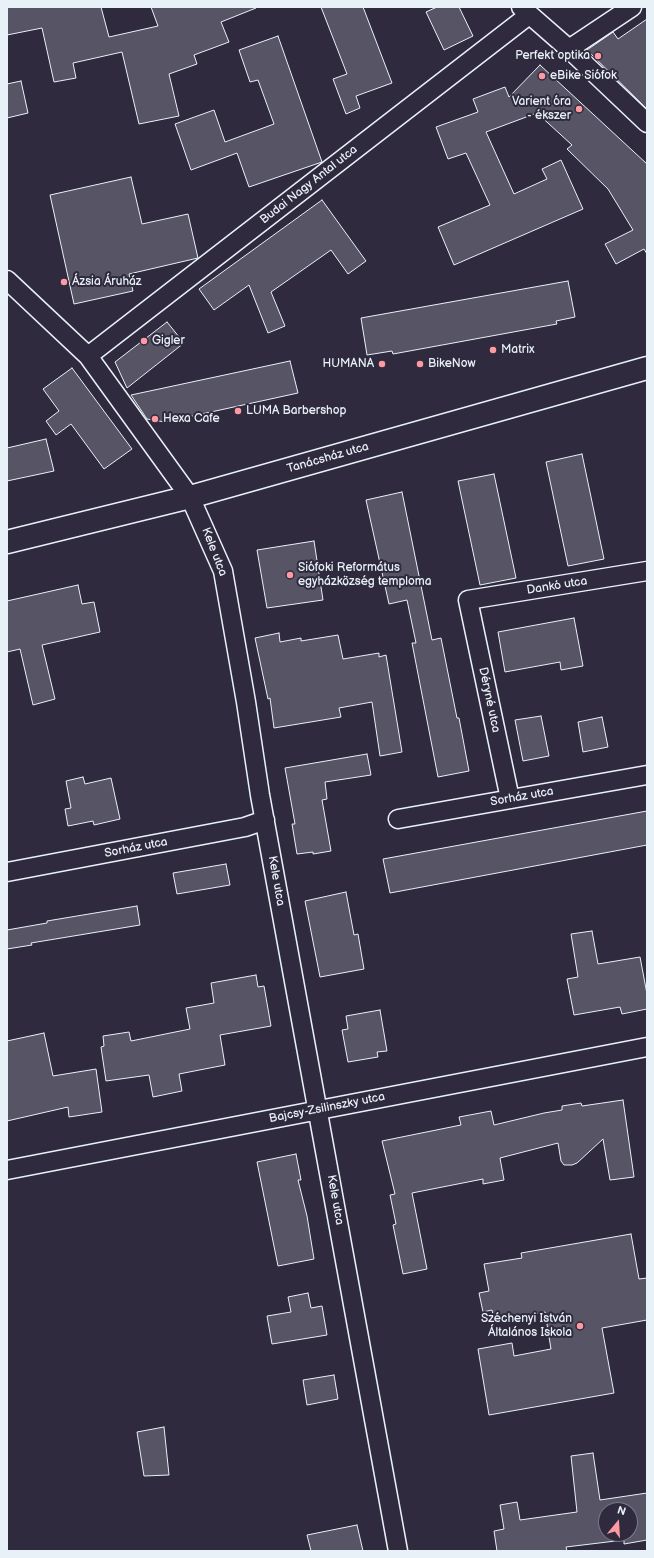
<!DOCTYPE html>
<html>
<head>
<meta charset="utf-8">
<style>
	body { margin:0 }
	#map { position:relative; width:654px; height:1558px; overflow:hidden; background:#2f2a3d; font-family:"Balsamiq Sans",sans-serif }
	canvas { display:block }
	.frame { position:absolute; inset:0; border:8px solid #e8f1f8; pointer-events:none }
	.north { position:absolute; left:598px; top:1502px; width:40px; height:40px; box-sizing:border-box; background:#2f2a3d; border:1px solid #797a88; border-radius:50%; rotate:18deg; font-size:11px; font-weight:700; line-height:16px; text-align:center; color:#e8f1f8 }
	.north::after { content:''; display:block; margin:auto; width:14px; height:18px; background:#ff9aa2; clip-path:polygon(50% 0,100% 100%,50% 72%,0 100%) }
</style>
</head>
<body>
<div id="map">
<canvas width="654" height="1558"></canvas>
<div class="frame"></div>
<div class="north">N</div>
</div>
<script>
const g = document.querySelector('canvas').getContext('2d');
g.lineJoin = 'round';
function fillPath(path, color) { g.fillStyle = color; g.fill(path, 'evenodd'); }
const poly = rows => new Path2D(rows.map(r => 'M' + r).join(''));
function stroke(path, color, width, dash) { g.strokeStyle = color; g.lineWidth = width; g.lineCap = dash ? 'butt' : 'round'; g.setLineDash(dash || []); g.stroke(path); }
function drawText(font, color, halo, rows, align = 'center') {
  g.font = font + ' "Balsamiq Sans",sans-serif'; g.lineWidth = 4; g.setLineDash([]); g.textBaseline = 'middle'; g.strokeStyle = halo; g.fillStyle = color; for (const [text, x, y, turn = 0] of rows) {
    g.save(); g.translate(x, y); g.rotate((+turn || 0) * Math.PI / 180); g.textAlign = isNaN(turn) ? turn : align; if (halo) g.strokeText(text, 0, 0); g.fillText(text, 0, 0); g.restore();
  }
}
const building = poly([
	[7,7,101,7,109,37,158,26,151,7,256,7,256,8,221,22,229,42,194,55,197,64,169,74,179,116,139,124,122,52,73,63,76,78,54,82,42,28,7,35,7,7],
	[321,7,363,7,392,83,356,96,360,108,346,114,333,79,347,74,321,7],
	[437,7,459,7,473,36,444,50,426,12,437,7],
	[647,19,647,109,587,50,613,32,618,39,647,19],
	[278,36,322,162,249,187,237,153,191,170,175,124,214,110,225,142,274,124,258,80,250,82,239,50,278,36],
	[540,65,647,164,647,254,644,249,616,264,605,244,633,230,608,189,567,149,572,145,537,113,486,132,514,194,547,179,542,169,561,160,583,209,454,265,438,227,490,205,466,153,448,159,436,127,478,112,473,99,505,87,509,97,540,65],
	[21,81,28,113,7,118,7,84,21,81],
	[131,177,142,224,188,214,198,258,129,274,133,291,74,304,50,195,131,177],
	[322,200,366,261,348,274,331,250,271,292,285,326,268,333,249,285,214,310,199,289,322,200],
	[568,281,575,317,556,321,557,324,393,354,392,351,367,355,361,318,568,281],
	[167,322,184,343,127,388,115,362,167,322],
	[290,361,298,393,165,422,147,419,131,395,290,361],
	[72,368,132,449,104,469,71,424,56,435,46,421,59,411,43,389,72,368],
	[46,439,54,471,7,481,7,448,46,439],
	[582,454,604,559,568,566,546,462,582,454],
	[494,474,516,578,480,585,458,481,494,474],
	[402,492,432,640,441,638,457,718,459,718,469,771,438,777,412,643,416,643,407,600,389,604,366,500,402,492],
	[314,541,323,600,267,608,257,550,314,541],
	[78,585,82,604,94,602,100,632,42,645,55,699,33,705,20,649,7,652,7,601,78,585],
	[574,618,583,666,561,670,560,662,505,672,498,632,574,618],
	[279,633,280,642,301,638,301,641,338,635,343,659,379,653,379,657,386,655,402,752,380,756,372,702,339,708,341,717,274,728,270,698,268,699,255,638,279,633],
	[541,716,549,756,523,761,515,720,541,716],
	[602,717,608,747,583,752,578,722,602,717],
	[367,754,371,775,325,782,327,799,322,800,331,851,313,854,313,852,297,854,292,824,295,824,285,768,367,754],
	[83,777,85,784,111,778,120,819,94,825,93,821,68,826,65,809,71,808,66,781,83,777],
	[647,811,647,845,390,893,383,859,647,811],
	[226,864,230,885,177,894,173,873,226,864],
	[346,892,354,935,358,934,364,969,320,977,305,901,346,892],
	[137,906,140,925,31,943,32,945,7,949,7,930,47,923,47,921,137,906],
	[592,931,598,964,640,957,647,994,647,1009,622,1014,620,1007,574,1015,567,979,578,977,571,934,592,931],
	[256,975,258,987,264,986,271,1026,220,1035,225,1065,179,1074,182,1091,153,1097,149,1075,106,1081,101,1047,104,1046,103,1036,129,1032,131,1041,190,1029,186,1008,214,1003,211,983,256,975],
	[380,1010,387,1051,377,1052,378,1057,348,1062,342,1030,348,1029,346,1016,380,1010],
	[44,1033,53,1076,96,1069,102,1112,69,1117,68,1107,7,1121,7,1041,44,1033],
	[623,1100,634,1177,610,1180,603,1139,577,1163,572,1165,564,1165,561,1161,558,1143,500,1158,504,1180,483,1184,483,1179,412,1193,427,1269,403,1274,393,1225,396,1224,390,1195,395,1194,382,1141,461,1125,459,1117,491,1111,494,1125,544,1113,562,1110,562,1106,581,1103,582,1106,623,1100],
	[296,1154,301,1180,298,1180,307,1216,314,1259,278,1266,257,1162,296,1154],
	[631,1234,639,1279,647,1278,647,1320,602,1328,614,1393,489,1415,478,1349,512,1343,514,1356,551,1349,545,1312,494,1321,492,1310,483,1312,479,1293,489,1291,484,1264,522,1258,521,1253,631,1234],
	[308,1293,311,1308,322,1306,327,1335,272,1344,267,1316,291,1312,288,1297,308,1293],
	[334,1375,338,1399,307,1405,303,1380,334,1375],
	[164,1427,169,1475,144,1476,137,1432,164,1427],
	[593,1453,600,1500,647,1493,647,1540,624,1544,624,1540,566,1547,567,1551,497,1551,494,1531,504,1529,500,1505,517,1502,520,1520,577,1512,571,1456,593,1453],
	[606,1510,630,1510,630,1534,606,1534,606,1510],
	[357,1525,363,1551,311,1551,307,1535,357,1525]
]);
const minor = poly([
	[521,7,569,49,647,123],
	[569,49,632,7],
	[7,280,88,356,190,497,223,571,246,702,260,795,398,1551],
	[88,356,529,15],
	[510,799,468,600,647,571],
	[398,819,647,775],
	[7,872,245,827,265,820],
	[7,1170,647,1047]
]);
const primary = poly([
	[7,542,190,497,647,368]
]);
const markers = [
	[598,56,4,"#ff9aa2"],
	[542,76,4,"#ff9aa2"],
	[579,109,4,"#ff9aa2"],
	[64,282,4,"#ff9aa2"],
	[144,341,4,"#ff9aa2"],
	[493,350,4,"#ff9aa2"],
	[382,364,4,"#ff9aa2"],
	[420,364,4,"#ff9aa2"],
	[238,411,4,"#ff9aa2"],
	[155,419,4,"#ff9aa2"],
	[290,575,4,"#ff9aa2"],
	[580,1326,4,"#ff9aa2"]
];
const poiNames = [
	["Perfekt optika",590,56,"right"],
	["eBike Siófok",550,76],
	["Varient óra",571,102,"right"],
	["- ékszer",571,116,"right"],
	["Ázsia Áruház",72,282],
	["Gigler",152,341],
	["Matrix",501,350],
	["HUMANA",374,364,"right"],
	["BikeNow",428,364],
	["LUMA Barbershop",246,411],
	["Hexa Cafe",163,419],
	["Siófoki Református",298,568],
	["egyházközség temploma",298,582],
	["Széchenyi István",572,1319,"right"],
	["Általános Iskola",572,1333,"right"]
];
const streetNames = [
	["Budai Nagy Antal utca",309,185,-38],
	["Tanácsház utca",328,458,-16],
	["Kele utca",214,552,69],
	["Dankó utca",557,586,-9],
	["Déryné utca",489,700,78],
	["Sorház utca",522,797,-10],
	["Sorház utca",136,848,-11],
	["Kele utca",276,881,80],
	["Bajcsy-Zsilinszky utca",327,1108,-11],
	["Kele utca",335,1200,80]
];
fillPath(building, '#575565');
stroke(building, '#e8f1f8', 1);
stroke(minor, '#e8f1f8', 21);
stroke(primary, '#e8f1f8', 25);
stroke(minor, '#2f2a3d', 18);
stroke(primary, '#2f2a3d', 22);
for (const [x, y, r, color] of markers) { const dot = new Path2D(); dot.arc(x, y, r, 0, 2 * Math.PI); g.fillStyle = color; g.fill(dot); stroke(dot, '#2f2a3d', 1.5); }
drawText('12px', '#e8f1f8', '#2f2a3d', poiNames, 'left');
drawText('12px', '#e8f1f8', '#2f2a3d', streetNames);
</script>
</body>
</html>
